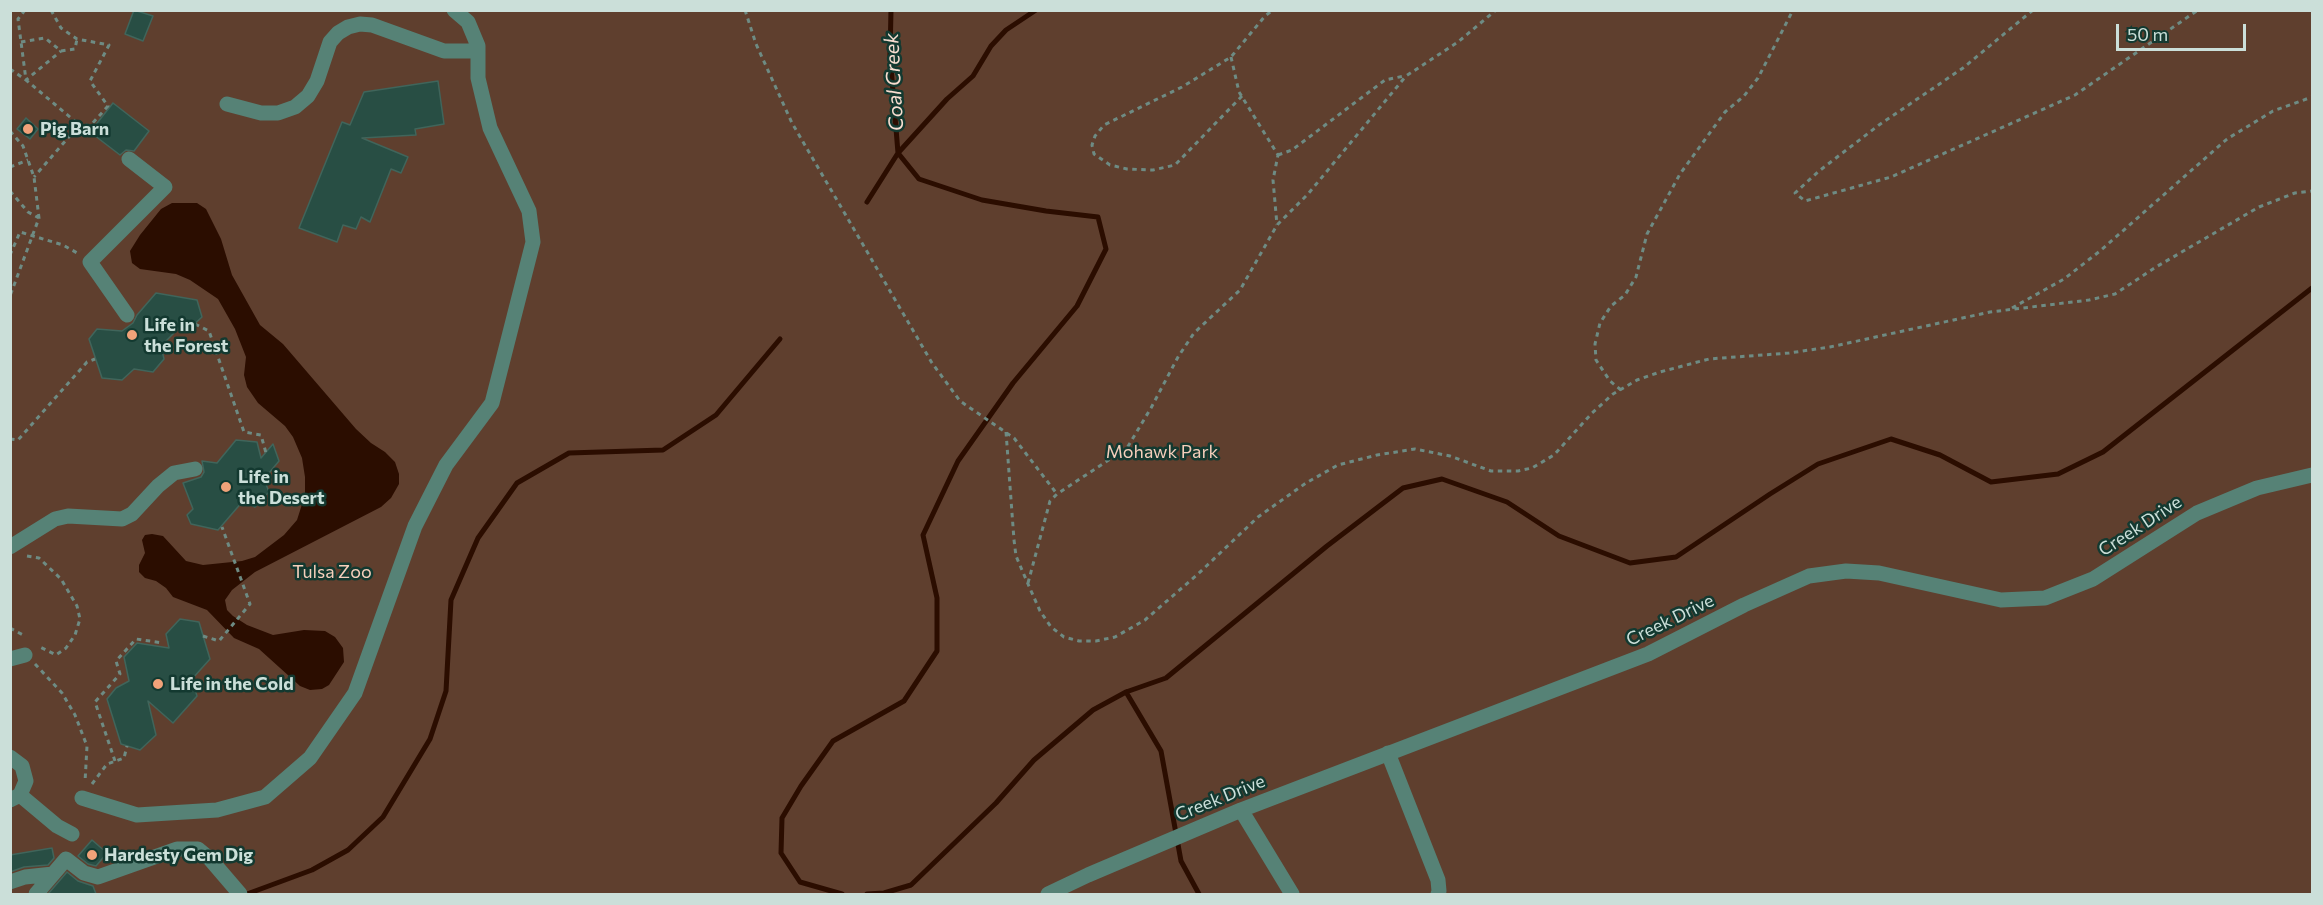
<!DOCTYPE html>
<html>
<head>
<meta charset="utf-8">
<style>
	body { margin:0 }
	#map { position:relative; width:2323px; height:905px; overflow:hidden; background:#133930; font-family:Commissioner,sans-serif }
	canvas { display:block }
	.frame { position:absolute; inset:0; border:12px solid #cbdfd9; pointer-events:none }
	.scale { position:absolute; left:2116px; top:24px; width:130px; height:27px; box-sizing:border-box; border:3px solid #cbdfd9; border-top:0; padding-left:8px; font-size:18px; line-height:21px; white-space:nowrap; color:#cbdfd9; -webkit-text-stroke:4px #133930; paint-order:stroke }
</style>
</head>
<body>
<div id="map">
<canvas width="2323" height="905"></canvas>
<div class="frame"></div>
<div class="scale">50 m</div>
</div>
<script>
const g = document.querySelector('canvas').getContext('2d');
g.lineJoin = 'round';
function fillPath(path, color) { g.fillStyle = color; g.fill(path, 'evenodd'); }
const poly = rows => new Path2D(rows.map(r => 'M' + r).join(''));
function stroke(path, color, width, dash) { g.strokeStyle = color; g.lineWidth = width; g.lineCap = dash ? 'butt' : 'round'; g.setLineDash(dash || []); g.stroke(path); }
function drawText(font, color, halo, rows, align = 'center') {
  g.font = font + ' Commissioner,sans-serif'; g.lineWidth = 5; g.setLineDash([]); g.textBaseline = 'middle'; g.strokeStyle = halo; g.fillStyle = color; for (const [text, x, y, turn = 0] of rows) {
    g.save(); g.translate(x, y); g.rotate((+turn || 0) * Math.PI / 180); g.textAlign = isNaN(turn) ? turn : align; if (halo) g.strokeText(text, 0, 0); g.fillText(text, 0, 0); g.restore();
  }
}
const green = poly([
	[10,11,2312,11,2312,894,11,894]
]);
const water = poly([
	[172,203,197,203,206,209,221,239,232,275,260,325,283,344,356,429,371,443,385,452,395,462,399,474,399,484,391,498,381,507,255,572,232,590,225,600,227,610,233,616,247,625,273,635,304,630,325,631,335,637,343,648,344,662,329,685,322,689,310,690,300,686,259,649,234,638,207,610,173,597,166,588,156,581,145,578,139,572,139,565,145,553,142,540,145,535,152,534,163,536,186,561,203,565,242,561,255,557,284,535,297,520,305,495,305,477,302,458,293,437,285,426,258,403,247,387,244,375,246,357,235,329,218,299,190,280,176,274,140,269,132,263,130,251,140,235,161,209]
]);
const stream = poly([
	[891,10,890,55,898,153],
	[867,202,898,153,947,99,973,76,991,46,1006,30,1036,10],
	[1126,692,1161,751,1181,861,1199,894],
	[247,894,312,870,348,850,383,817,430,739,446,691,451,600,478,538,517,483,569,453,663,450,716,415,780,339],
	[842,894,800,882,781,853,782,818,801,786,833,741,904,701,937,651,937,598,923,535,958,461,1013,383,1077,306,1106,249,1098,217,1046,211,982,200,919,179,898,153],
	[867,894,884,893,911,885,996,803,1034,760,1093,710,1126,692,1166,678,1327,546,1403,488,1442,479,1507,502,1559,536,1630,563,1676,557,1770,494,1818,464,1891,439,1940,455,1991,482,2058,474,2103,452,2312,288]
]);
const building = poly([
	[134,10,153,16,143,41,125,34,134,10],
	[438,81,444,124,415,129,416,135,362,138,408,157,401,173,391,169,370,222,361,217,356,229,343,225,337,242,299,228,342,122,350,125,364,92,438,81],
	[113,103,149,131,134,151,126,150,120,155,90,132,113,103],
	[26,118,38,129,30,139,17,129,26,118],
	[156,293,197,300,202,317,188,330,185,322,161,346,164,359,153,372,134,369,122,380,102,378,89,339,97,329,122,331,133,323,137,315,156,293],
	[236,440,257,442,261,458,273,444,279,461,264,479,269,492,255,507,243,501,218,530,191,524,187,515,193,509,183,483,201,477,204,472,202,461,217,463,236,440],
	[180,619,199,622,210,659,192,679,197,696,173,723,148,701,156,735,140,750,121,744,107,699,116,688,129,681,124,657,137,643,169,648,166,634,180,619],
	[92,840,107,853,96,866,88,864,78,856,92,840],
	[52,848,54,858,48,865,24,867,10,872,10,855,52,848],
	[67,872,78,881,93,886,96,894,48,894,67,872]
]);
const path = poly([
	[25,10,18,19,26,80,77,123,74,131,34,177],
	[51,10,61,28,77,39,109,45,90,81,108,106,90,126,78,123],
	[745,10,756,44,792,123,932,363,960,401,1014,438,1057,494],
	[2033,10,1963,68,1879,125,1819,171,1795,193,1805,201,1891,177,2075,95,2198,10],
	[21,42,45,38,61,51,75,49,77,39],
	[1231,57,1239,92,1278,155,1273,180,1277,225],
	[10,69,26,80,61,51],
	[1242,96,1175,165,1153,170,1127,169,1110,165,1094,154,1092,145,1095,136,1104,125,1182,87,1231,57,1265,16,1273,10],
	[10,131,23,146,34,177,39,218,10,296],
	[1278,155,1292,150,1385,80,1404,76],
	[10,167,28,160],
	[10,191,28,212,39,218],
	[10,255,20,232,63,245,79,254],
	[2012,308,2064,279,2100,251,2227,139,2273,111,2312,97],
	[195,324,209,331,244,432,261,435,266,453],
	[1621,390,1610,381,1596,360,1595,344,1600,323,1611,306,1625,295,1636,277,1647,234,1680,174,1725,112,1744,96,1758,78,1793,10],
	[1006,432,1014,540,1016,556,1028,584,1040,611,1051,627,1064,637,1079,641,1096,641,1115,637,1145,620,1198,574,1258,517,1306,483,1338,465,1377,455,1415,449,1450,456,1491,471,1518,471,1532,468,1554,455,1592,413,1613,394,1637,380,1660,372,1709,359,1789,353,1830,347,1990,312,2089,300,2115,294,2156,267,2259,207,2295,193,2312,191],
	[10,439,18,440,87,362,95,359],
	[27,556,39,558,61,579,77,606,80,619,75,635,66,648,56,655,38,646],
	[1028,583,1050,501,1057,494,1127,448,1151,408,1178,357,1194,333,1240,290,1277,225,1308,194,1406,76,1458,42,1496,10],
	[10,628,23,635],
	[203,636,219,641,250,604,222,527],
	[35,664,62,693,75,715,87,746,85,782],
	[115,761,95,702,120,674,116,661,136,639,163,643],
	[92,784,107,764,124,758,127,746]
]);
const minor = poly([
	[227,104,261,113,278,113,295,107,308,96,317,81,330,42,338,33,348,27,360,24,372,25,444,51,478,51],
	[127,315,90,262,165,187,129,159],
	[10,547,55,519,68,516,122,519,132,514,158,486,174,473,195,469],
	[10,659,25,655],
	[1388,753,1438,880,1439,891,1438,894],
	[10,757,22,766,26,781,20,795,10,800],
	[20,795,57,826,72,834],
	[82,798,137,815,217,810,265,797,310,758,355,693,415,526,446,465,492,403,533,242,529,211,490,128,478,78,478,46,468,22,454,10],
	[1241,810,1292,894],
	[10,882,25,877,53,874],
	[36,894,66,859,84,873,98,877,177,849,198,849,210,859,240,894],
	[1048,894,1088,875,1241,810,1648,654,1744,605,1809,576,1846,571,1879,573,2001,600,2045,598,2093,579,2197,513,2257,488,2312,475]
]);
const markers = [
	[28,129,6,"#f0a279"],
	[132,335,6,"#f0a279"],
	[226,487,6,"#f0a279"],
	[158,684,6,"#f0a279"],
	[92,855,6,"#f0a279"]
];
const poiNames = [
	["Pig Barn",40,129],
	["Life in",144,325],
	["the Forest",144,346],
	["Life in",238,477],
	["the Desert",238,498],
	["Life in the Cold",170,684],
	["Hardesty Gem Dig",104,855]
];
const parkNames = [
	["Mohawk Park",1162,452],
	["Tulsa Zoo",332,572]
];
const streetNames = [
	["Creek Drive",2140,526,-33],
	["Creek Drive",1670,620,-26],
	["Creek Drive",1220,798,-22]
];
const waterNames = [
	["Coal Creek",894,82,-93]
];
fillPath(green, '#5f3f2e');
fillPath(water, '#2b0d00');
stroke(stream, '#2b0d00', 5);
fillPath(building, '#284e44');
stroke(building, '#40655b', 1.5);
stroke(path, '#6e8b83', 3, [4.5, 4.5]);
stroke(minor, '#568276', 15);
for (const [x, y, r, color] of markers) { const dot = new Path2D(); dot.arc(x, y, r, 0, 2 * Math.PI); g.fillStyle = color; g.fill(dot); stroke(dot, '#133930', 2); }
drawText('bold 18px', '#cbdfd9', '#133930', poiNames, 'left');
drawText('18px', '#f6cfbb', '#133930', parkNames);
drawText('18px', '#cbdfd9', '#133930', streetNames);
drawText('italic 20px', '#f8ddd0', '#133930', waterNames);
</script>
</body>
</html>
